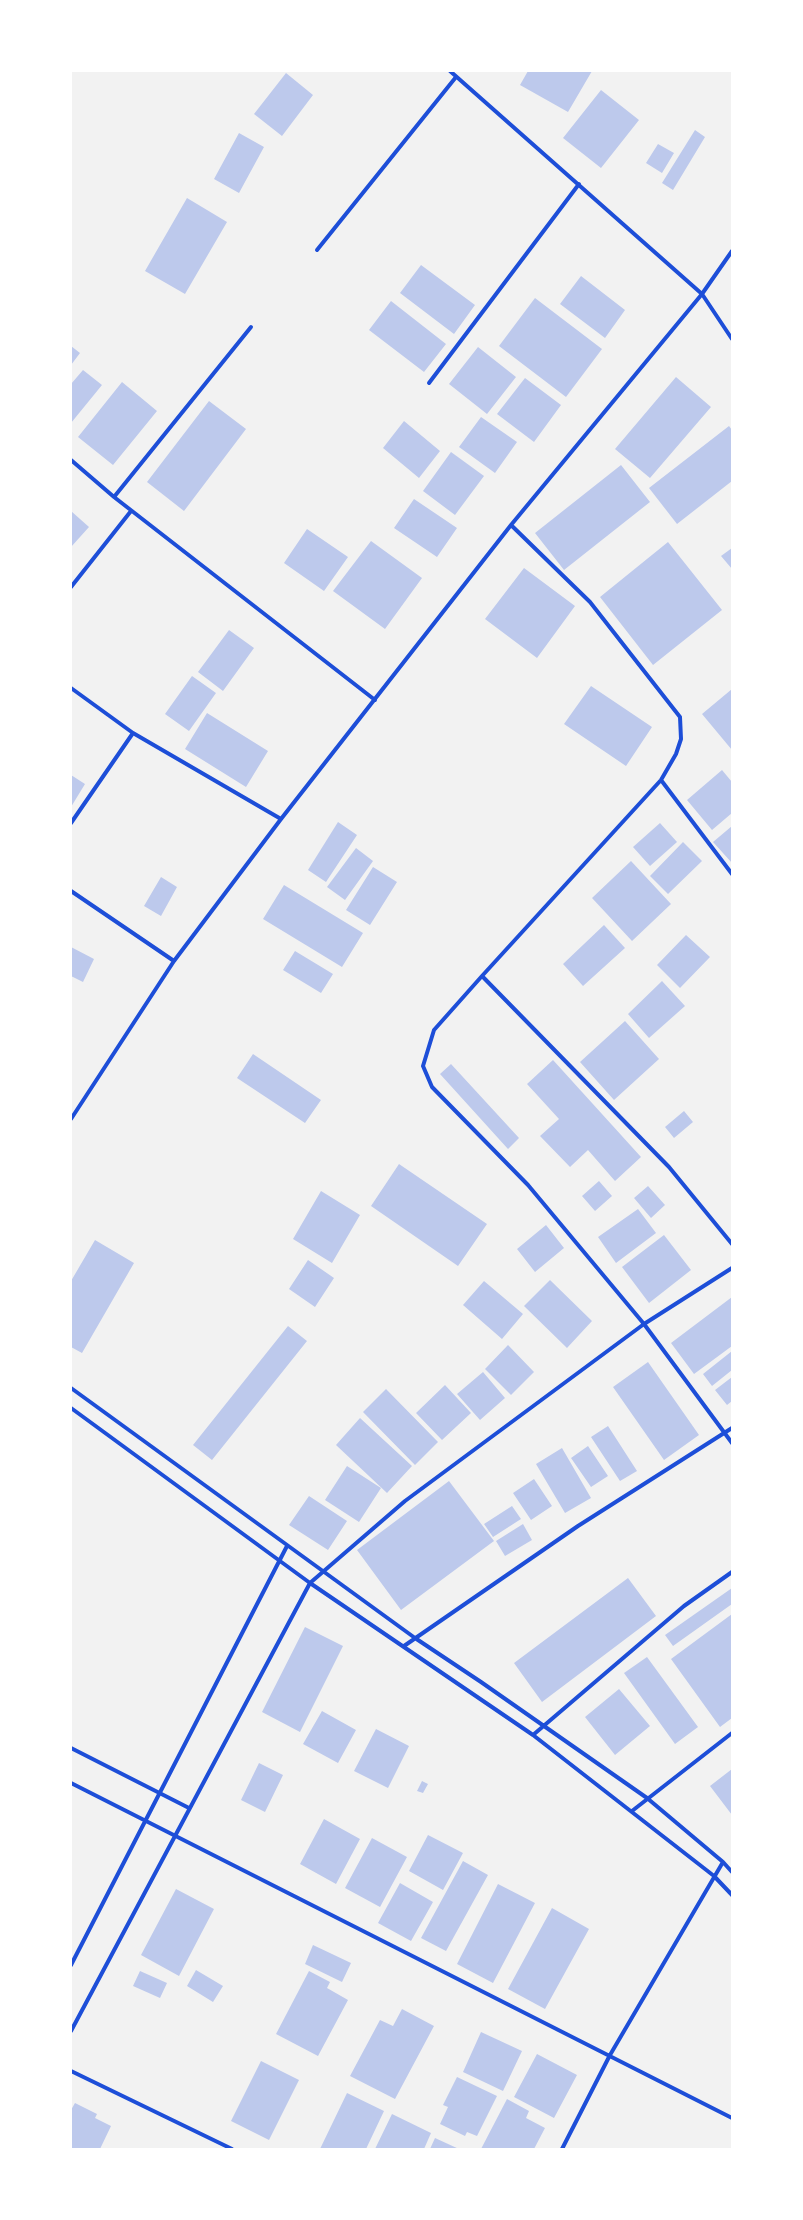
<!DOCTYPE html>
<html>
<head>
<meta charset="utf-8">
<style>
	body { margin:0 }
	#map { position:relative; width:803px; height:2220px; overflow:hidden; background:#f2f2f2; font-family:Lato,sans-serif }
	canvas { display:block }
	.frame { position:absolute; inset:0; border:72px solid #fff; pointer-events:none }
</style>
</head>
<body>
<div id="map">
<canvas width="803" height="2220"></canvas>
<div class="frame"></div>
</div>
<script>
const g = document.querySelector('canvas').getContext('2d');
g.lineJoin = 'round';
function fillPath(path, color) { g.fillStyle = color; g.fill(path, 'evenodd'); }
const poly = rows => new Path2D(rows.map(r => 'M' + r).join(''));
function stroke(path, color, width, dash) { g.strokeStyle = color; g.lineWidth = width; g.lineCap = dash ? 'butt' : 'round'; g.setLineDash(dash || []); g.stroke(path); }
const building = poly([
	[528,71,592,71,568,112,520,85],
	[286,73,313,95,282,136,254,114],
	[601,90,639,120,601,168,563,138],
	[695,130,705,137,673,190,662,183],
	[239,133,264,147,239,193,214,179],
	[658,144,674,153,662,173,646,163],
	[187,198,227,222,185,294,145,271],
	[421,265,475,305,454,334,400,293],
	[581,276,625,310,605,338,560,304],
	[535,298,602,349,566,397,499,346],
	[391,301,446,344,424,372,369,330],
	[71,346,80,353,71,365],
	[478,347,516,377,487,414,449,384],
	[83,370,102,385,71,423,71,384],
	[676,377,711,407,650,478,615,449],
	[525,378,561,405,534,442,497,414],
	[122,382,157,411,113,465,78,437],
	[209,401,246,429,184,511,147,482],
	[481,417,517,442,495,473,459,447],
	[404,421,440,451,419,478,383,448],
	[729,426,732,430,732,481,677,524,649,488],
	[451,452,484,476,455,515,423,491],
	[621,465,650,502,564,570,535,533],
	[414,499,457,528,437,557,394,528],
	[71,511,89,527,71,547],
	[307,529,348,557,324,591,284,563],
	[371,541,422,578,385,629,333,591],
	[668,542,722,610,653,665,600,597],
	[732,548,732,569,721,556],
	[524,568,575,606,537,658,485,619],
	[229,630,254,648,223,691,198,672],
	[192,676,216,693,189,731,165,714],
	[591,686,652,727,626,766,564,724],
	[732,689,732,750,702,714],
	[207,713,268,751,246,787,185,749],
	[722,770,732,782,732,813,712,830,687,800],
	[71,775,85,784,71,807],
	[338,822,357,835,326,882,308,870],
	[660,823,677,842,650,866,633,847],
	[732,826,732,863,713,842],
	[683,842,702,861,668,894,650,876],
	[356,848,373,861,345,900,327,887],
	[631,861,671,904,632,941,592,898],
	[373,867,397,882,370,925,346,910],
	[161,877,177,887,161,916,144,906],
	[284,885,363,933,342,967,263,919],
	[604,925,625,948,583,986,563,964],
	[686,935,710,957,680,988,657,965],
	[71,947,94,959,83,982,71,976],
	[295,951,333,974,321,993,283,970],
	[662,981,685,1006,649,1038,628,1014],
	[625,1021,659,1059,614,1100,580,1062],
	[253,1054,321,1100,305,1123,237,1078],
	[553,1060,641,1157,615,1181,588,1150,570,1167,540,1136,559,1119,527,1084],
	[451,1064,519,1138,508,1149,440,1074],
	[684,1111,693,1122,674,1138,665,1127],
	[399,1164,487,1224,458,1266,371,1206],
	[599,1181,612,1196,595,1211,582,1196],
	[648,1186,665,1205,651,1218,634,1198],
	[321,1191,360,1215,332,1263,293,1239],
	[638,1209,656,1233,616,1263,598,1237],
	[546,1225,564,1248,535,1272,517,1249],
	[664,1235,691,1270,649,1303,622,1267],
	[95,1240,134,1263,82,1353,71,1347,71,1281],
	[308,1260,334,1278,315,1307,289,1289],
	[550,1280,592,1321,567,1348,524,1306],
	[484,1281,523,1314,502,1339,463,1305],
	[732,1297,732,1346,694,1374,671,1343],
	[288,1326,307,1341,212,1460,193,1445],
	[508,1345,534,1372,511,1395,485,1369],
	[732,1351,732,1370,712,1386,703,1374],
	[648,1362,699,1435,664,1460,613,1387],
	[483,1372,505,1398,480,1420,457,1394],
	[732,1377,732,1401,727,1405,715,1390],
	[445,1385,471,1413,442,1440,416,1413],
	[386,1389,438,1442,415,1465,363,1412],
	[360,1418,412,1466,387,1493,336,1445],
	[608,1426,637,1471,620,1481,591,1437],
	[588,1446,608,1476,591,1487,571,1458],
	[562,1448,591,1498,565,1513,536,1464],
	[347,1466,381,1488,359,1522,325,1500],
	[534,1479,552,1506,531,1520,513,1493],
	[449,1481,494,1541,401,1610,357,1550],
	[309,1496,347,1521,328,1550,289,1525],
	[512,1506,521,1519,493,1537,484,1524],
	[523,1524,532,1540,505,1556,496,1541],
	[628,1578,656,1616,542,1702,514,1663],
	[732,1588,732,1604,673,1646,665,1635],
	[732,1614,732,1718,720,1727,671,1659],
	[305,1627,343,1646,300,1732,262,1712],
	[647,1657,698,1727,675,1744,624,1673],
	[619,1689,650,1726,615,1755,585,1717],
	[322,1711,356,1730,338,1763,303,1744],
	[376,1729,409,1746,388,1788,354,1771],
	[259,1763,283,1775,265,1812,241,1800],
	[732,1769,732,1815,710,1786],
	[422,1781,428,1784,423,1793,417,1791],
	[324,1819,360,1839,336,1884,300,1864],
	[428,1835,463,1853,443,1890,409,1871],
	[372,1838,407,1857,380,1907,345,1888],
	[463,1861,488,1875,446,1951,421,1938],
	[400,1883,433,1902,411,1941,378,1923],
	[498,1884,535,1903,493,1983,457,1964],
	[176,1889,214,1909,179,1976,141,1955],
	[552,1908,589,1929,545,2009,508,1989],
	[313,1945,351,1963,342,1982,305,1964],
	[196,1970,223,1986,213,2002,187,1986],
	[140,1971,167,1983,160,1998,133,1986],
	[309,1971,330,1982,327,1988,348,2000,318,2056,276,2034],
	[402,2009,434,2026,395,2099,350,2076,380,2020,393,2026],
	[481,2032,522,2051,503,2091,463,2072],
	[537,2054,577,2075,554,2118,514,2097],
	[261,2061,299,2080,269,2140,231,2121],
	[457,2077,497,2096,477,2136,467,2132,465,2136,440,2124,448,2107,443,2105],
	[347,2093,384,2111,366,2149,320,2149],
	[507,2099,529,2111,526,2118,545,2128,534,2149,481,2149],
	[75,2103,97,2114,95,2118,111,2126,100,2149,71,2149,71,2110],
	[392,2114,431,2133,424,2149,375,2149],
	[435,2138,459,2149,430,2149]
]);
const minor = poly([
	[450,71,702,294,732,339],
	[317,250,456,77],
	[429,383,579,184],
	[71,460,114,497,375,700],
	[114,497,251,327],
	[511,525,590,602,680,717,681,739,676,754,661,780,482,976,669,1167,732,1244],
	[71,587,131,511],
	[71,688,133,733,281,819],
	[661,780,732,874],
	[71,823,133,733],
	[71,891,174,961],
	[482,976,434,1030,423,1066,432,1087,528,1185,644,1324,732,1443],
	[71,1119,174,961,281,819,511,525,702,294,732,251],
	[71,1388,415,1638,481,1682,647,1798,723,1862,732,1872],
	[71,1408,310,1583,533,1735,714,1876,732,1895],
	[404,1646,578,1526,732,1428],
	[533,1735,684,1606,732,1572],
	[71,1748,189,1808],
	[71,1783,732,2118],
	[632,1811,732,1733],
	[71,1965,287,1546],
	[71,2031,310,1583,405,1501,644,1324,732,1268],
	[71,2071,232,2149],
	[562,2149,610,2055,723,1862]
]);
fillPath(building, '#bdc9ec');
stroke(minor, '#1d4ed8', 4);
</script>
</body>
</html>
